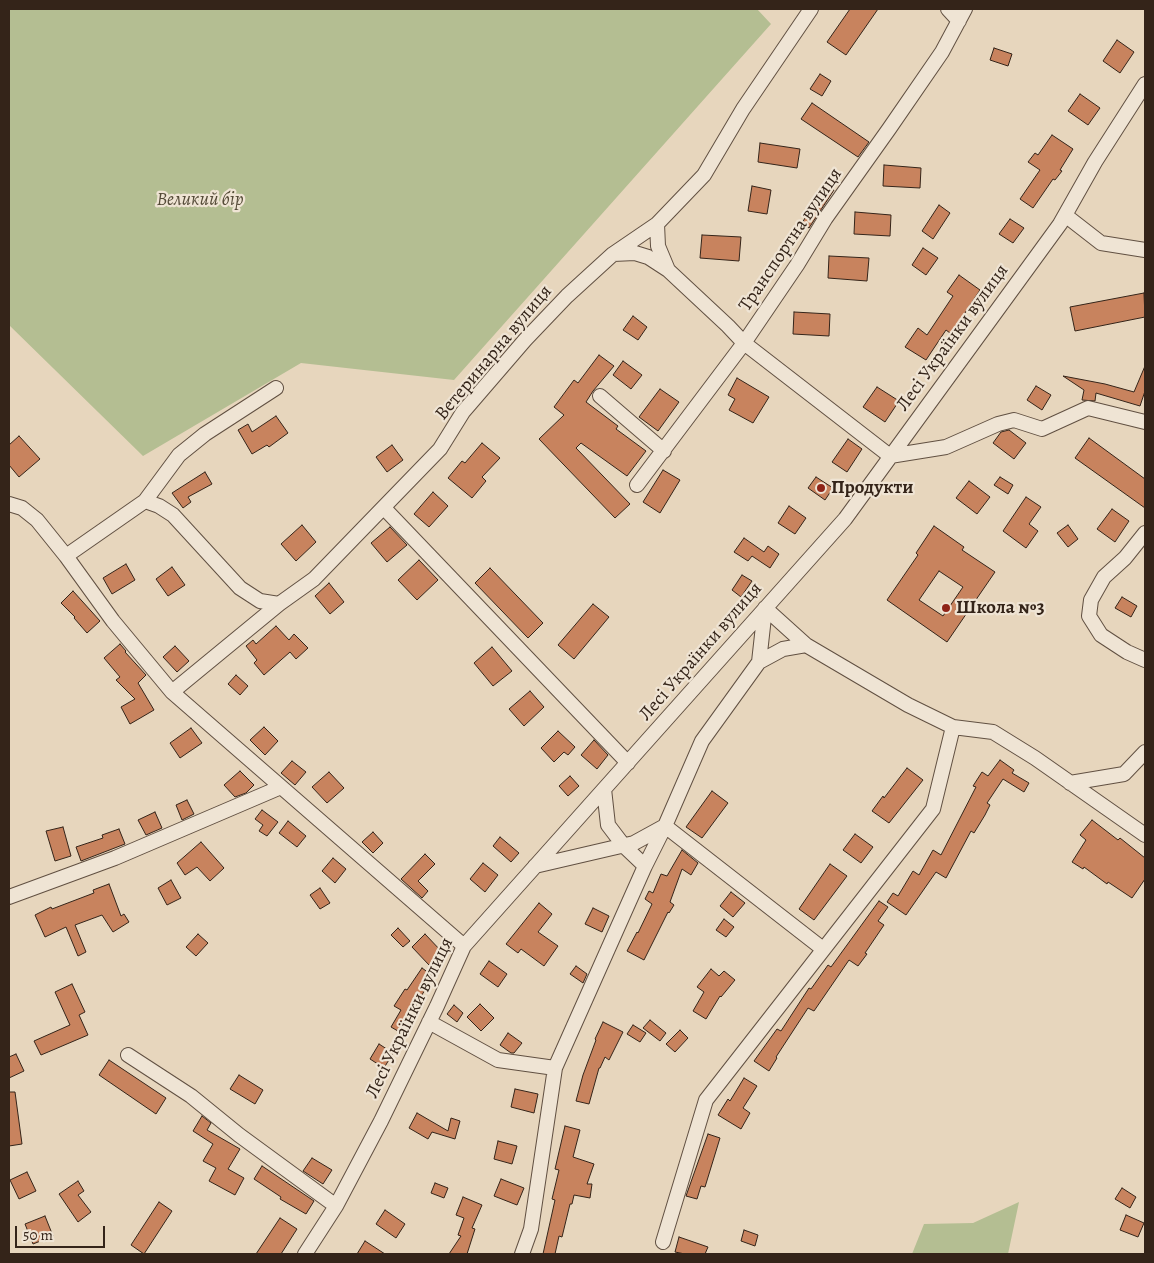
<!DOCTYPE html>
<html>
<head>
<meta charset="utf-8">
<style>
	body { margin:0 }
	#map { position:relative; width:1154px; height:1263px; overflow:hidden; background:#e7d6bd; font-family:Alegreya,serif }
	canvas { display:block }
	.frame { position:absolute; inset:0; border:10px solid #342419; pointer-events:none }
	.scale { position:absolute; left:15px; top:1226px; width:90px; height:22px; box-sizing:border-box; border:2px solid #342419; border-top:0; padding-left:6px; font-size:15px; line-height:18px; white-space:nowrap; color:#342419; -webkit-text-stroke:4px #efe4d4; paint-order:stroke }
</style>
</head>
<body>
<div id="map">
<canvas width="1154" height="1263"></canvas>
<div class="frame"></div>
<div class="scale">50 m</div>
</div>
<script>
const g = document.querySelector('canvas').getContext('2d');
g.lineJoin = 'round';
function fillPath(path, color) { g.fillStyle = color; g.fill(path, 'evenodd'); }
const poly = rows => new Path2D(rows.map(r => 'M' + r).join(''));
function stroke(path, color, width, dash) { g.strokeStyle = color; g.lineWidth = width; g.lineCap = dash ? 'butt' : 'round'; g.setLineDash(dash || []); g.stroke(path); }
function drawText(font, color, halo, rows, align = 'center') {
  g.font = font + ' Alegreya,serif'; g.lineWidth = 4.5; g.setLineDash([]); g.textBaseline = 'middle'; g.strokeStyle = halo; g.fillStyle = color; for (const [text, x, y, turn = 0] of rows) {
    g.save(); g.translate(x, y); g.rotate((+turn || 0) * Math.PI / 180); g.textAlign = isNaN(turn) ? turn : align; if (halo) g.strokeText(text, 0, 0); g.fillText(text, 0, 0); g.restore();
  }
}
const green = poly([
	[9,9,757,9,771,24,454,380,301,363,143,456,9,325],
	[1019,1202,1008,1254,912,1254,924,1224,973,1223]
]);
const building = poly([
	[850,9,878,9,846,55,827,42,850,9],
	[1117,40,1134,52,1120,73,1103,61,1117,40],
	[994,48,1012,54,1008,66,990,60,994,48],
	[820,74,831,81,822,96,810,89,820,74],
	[1080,94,1100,108,1088,125,1068,111,1080,94],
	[812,103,869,142,858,157,801,119,812,103],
	[1052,135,1073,149,1060,170,1062,171,1055,180,1053,179,1033,208,1020,199,1040,170,1028,162,1035,153,1038,155,1052,135],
	[760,143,800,149,797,168,758,162,760,143],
	[884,165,921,168,920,188,883,186,884,165],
	[825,185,834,190,809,228,802,223,825,185],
	[752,186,771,190,767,214,748,211,752,186],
	[939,205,950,213,933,239,922,231,939,205],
	[855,212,891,215,890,236,854,234,855,212],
	[1010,219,1024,228,1013,243,999,234,1010,219],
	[702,235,741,237,739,261,700,258,702,235],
	[923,248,938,258,926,275,912,265,923,248],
	[829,256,869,258,867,281,828,278,829,256],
	[959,275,980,290,963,316,966,318,954,336,946,330,926,360,905,347,918,328,927,335,953,296,947,292,959,275],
	[1144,293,1145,317,1075,331,1070,307,1144,293],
	[794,312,830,314,829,336,793,334,794,312],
	[633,316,647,327,638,340,623,330,633,316],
	[599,355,614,366,593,391,586,402,618,426,616,429,646,451,627,476,581,443,576,448,630,504,615,518,539,439,564,415,554,407,574,380,578,383,599,355],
	[623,361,642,375,631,389,613,375,623,361],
	[1145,366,1145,391,1140,406,1096,393,1095,401,1082,400,1084,390,1063,376,1105,384,1134,392,1145,366],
	[737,378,769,397,753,423,729,410,735,399,728,395,737,378],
	[1036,386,1051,395,1042,410,1027,400,1036,386],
	[877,387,899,401,885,422,863,407,877,387],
	[660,389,679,402,658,431,639,417,660,389],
	[276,416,288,433,269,447,267,445,252,454,238,430,248,424,252,432,276,416],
	[1009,430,1026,443,1014,459,993,443,1001,432,1009,430],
	[19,436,40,459,19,477,9,465,9,445,19,436],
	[1089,438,1145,479,1145,508,1075,458,1089,438],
	[848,439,862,449,847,472,832,462,848,439],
	[482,443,500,458,482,477,486,481,472,498,448,478,462,461,465,463,482,443],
	[392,445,403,460,387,472,376,457,392,445],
	[663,470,680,480,660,513,643,502,663,470],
	[205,472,212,484,188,497,191,502,183,508,172,493,205,472],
	[816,477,833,488,825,500,808,488,816,477],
	[1000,477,1013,485,1008,494,994,485,1000,477],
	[969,481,990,497,977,514,956,498,969,481],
	[433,492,448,506,429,527,414,514,433,492],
	[1026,497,1041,507,1029,524,1038,531,1026,548,1003,531,1026,497],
	[789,506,806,518,795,534,778,523,789,506],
	[1112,509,1129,521,1115,542,1097,529,1112,509],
	[302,525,316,542,296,561,281,544,302,525],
	[1068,525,1078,539,1068,547,1057,533,1068,525],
	[934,526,964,547,962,550,995,572,947,642,887,600,918,555,916,553,934,526],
	[939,571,963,587,943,616,919,600,939,571],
	[390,527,407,545,387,562,371,543,390,527],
	[744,538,764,552,768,546,779,554,770,568,752,556,748,561,734,552,744,538],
	[419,560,438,580,417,600,398,580,419,560],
	[126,564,135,580,112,594,103,578,126,564],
	[172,567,185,585,168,596,156,579,172,567],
	[490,568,543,623,528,638,475,583,490,568],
	[742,575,752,581,741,597,732,590,742,575],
	[329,583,344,602,330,614,315,596,329,583],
	[73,591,100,621,87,633,74,618,75,617,61,603,73,591],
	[1122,597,1137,606,1131,617,1115,608,1122,597],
	[593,604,609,617,574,659,558,645,593,604],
	[276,626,289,640,294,634,308,648,296,659,290,652,264,675,254,663,257,660,246,646,253,640,256,644,276,626],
	[120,644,126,651,125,652,146,675,138,683,154,710,130,724,121,707,135,699,116,680,120,677,104,658,120,644],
	[175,646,189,661,177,672,163,657,175,646],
	[492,647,512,671,493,686,474,663,492,647],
	[236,675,248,686,240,695,228,684,236,675],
	[530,691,544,707,524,726,509,709,530,691],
	[264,727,278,741,265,755,250,740,264,727],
	[191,728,202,743,180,758,170,743,191,728],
	[558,731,575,747,568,755,564,752,554,762,541,748,558,731],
	[594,740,608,755,597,769,581,755,594,740],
	[1000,760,1014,770,1012,773,1029,783,1024,792,1003,779,987,803,990,805,985,815,974,833,971,831,946,878,936,872,906,915,887,902,893,893,898,896,913,871,919,875,933,850,941,855,976,787,973,786,982,772,988,776,1000,760],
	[292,761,306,772,295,785,281,773,292,761],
	[907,768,923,780,889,823,872,811,883,796,884,798,907,768],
	[240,771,254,785,246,793,235,797,224,785,240,771],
	[329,772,344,788,327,803,312,787,329,772],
	[570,776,579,786,568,796,559,786,570,776],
	[712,791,728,803,702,838,686,827,712,791],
	[187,800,194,814,182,820,176,805,187,800],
	[262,810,278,822,267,836,259,831,263,825,255,819,262,810],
	[155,812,162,828,146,835,138,820,155,812],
	[1092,820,1118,840,1120,838,1145,858,1145,879,1132,898,1108,882,1107,884,1084,867,1083,869,1072,862,1086,840,1080,835,1092,820],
	[288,821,306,836,297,847,279,833,288,821],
	[63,827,71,856,55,861,46,831,63,827],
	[119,829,125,844,81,861,76,847,103,838,102,835,119,829],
	[373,832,383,843,373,853,362,842,373,832],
	[855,834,873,847,861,863,843,850,855,834],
	[500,837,519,853,511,862,493,846,500,837],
	[201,842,224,868,210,881,197,867,185,875,177,863,201,842],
	[682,850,698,863,691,875,682,869,670,902,674,905,669,913,668,912,644,960,627,951,637,932,638,933,652,904,645,899,649,891,653,893,661,874,667,876,682,850],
	[425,854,435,864,418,881,428,891,422,898,401,879,425,854],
	[333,858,346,869,335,883,322,871,333,858],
	[483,863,498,875,485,892,470,879,483,863],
	[830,864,847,876,814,920,799,909,830,864],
	[171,880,181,898,167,905,158,888,171,880],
	[109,884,121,916,124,914,129,922,113,932,102,915,75,925,86,952,78,956,66,927,45,937,35,915,51,907,52,909,94,893,93,890,109,884],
	[320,888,330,903,320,909,310,895,320,888],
	[731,892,745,903,733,917,720,906,731,892],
	[879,901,888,907,878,921,884,925,865,953,867,954,858,966,849,960,814,1011,808,1008,776,1057,777,1058,769,1071,754,1061,777,1029,781,1031,809,988,811,989,828,965,831,967,879,901],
	[539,903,552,914,538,932,558,946,544,966,521,949,518,953,506,944,539,903],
	[593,908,609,916,602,932,585,924,593,908],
	[724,919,734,927,726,937,716,930,724,919],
	[398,928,410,941,403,947,391,935,398,928],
	[198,934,208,943,196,956,186,947,198,934],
	[425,934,442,952,429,965,412,947,425,934],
	[489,961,507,974,498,987,480,974,489,961],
	[576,966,587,974,583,983,570,974,576,966],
	[422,968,433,976,405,1024,408,1026,403,1034,391,1027,401,1010,394,1006,405,989,407,990,422,968],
	[711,969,719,976,724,971,735,980,721,997,720,996,706,1019,693,1011,704,992,697,987,711,969],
	[72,984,85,1012,79,1015,88,1035,41,1055,34,1041,70,1025,55,992,72,984],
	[480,1004,494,1018,481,1031,467,1017,480,1004],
	[454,1005,463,1013,457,1022,447,1014,454,1005],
	[650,1020,666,1033,660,1041,643,1028,650,1020],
	[603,1022,623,1032,609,1060,605,1057,600,1068,599,1068,589,1104,576,1101,583,1075,596,1040,595,1039,603,1022],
	[633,1025,646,1033,640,1042,627,1034,633,1025],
	[680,1030,688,1038,675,1052,666,1044,680,1030],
	[508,1033,522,1043,514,1053,511,1053,500,1045,508,1033],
	[379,1044,393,1053,384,1068,370,1059,379,1044],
	[16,1054,24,1071,9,1078,9,1057,16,1054],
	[109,1060,166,1098,156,1114,99,1075,109,1060],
	[239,1075,263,1090,255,1104,230,1089,239,1075],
	[744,1078,757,1086,743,1108,750,1113,741,1129,718,1115,728,1099,730,1101,744,1078],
	[515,1089,538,1094,534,1113,511,1107,515,1089],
	[9,1092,15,1092,22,1144,9,1146,9,1092],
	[417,1113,448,1131,451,1118,460,1121,455,1139,432,1132,428,1139,409,1128,417,1113],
	[202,1116,211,1123,207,1130,240,1149,228,1169,244,1178,235,1195,209,1181,216,1168,203,1161,213,1144,193,1131,202,1116],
	[565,1126,580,1130,573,1157,594,1164,587,1184,592,1184,590,1198,574,1195,572,1204,570,1204,562,1237,559,1236,555,1254,543,1254,555,1200,552,1199,559,1170,555,1169,565,1126],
	[708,1134,720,1138,705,1187,701,1186,697,1199,686,1196,708,1134],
	[498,1141,517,1146,512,1164,494,1159,498,1141],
	[312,1158,332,1170,323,1184,303,1171,312,1158],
	[262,1166,314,1201,306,1214,280,1199,281,1197,254,1179,262,1166],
	[27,1172,36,1191,19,1199,10,1180,27,1172],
	[501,1179,524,1188,517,1205,494,1196,501,1179],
	[78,1181,84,1191,78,1195,91,1212,78,1222,59,1194,78,1181],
	[435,1183,448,1188,444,1198,431,1193,435,1183],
	[1122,1188,1136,1197,1130,1208,1115,1199,1122,1188],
	[463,1197,482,1205,472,1228,475,1229,467,1254,449,1254,461,1236,458,1235,464,1218,456,1215,463,1197],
	[159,1202,172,1211,144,1254,131,1245,159,1202],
	[385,1210,405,1224,396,1238,376,1224,385,1210],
	[1126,1215,1144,1223,1138,1237,1120,1230,1126,1215],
	[45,1216,53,1236,33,1244,25,1224,45,1216],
	[280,1218,297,1229,281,1254,256,1254,280,1218],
	[744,1230,758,1235,755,1246,741,1241,744,1230],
	[679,1237,708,1247,705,1254,685,1254,675,1252,679,1237],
	[365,1241,385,1254,357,1254,365,1241]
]);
const minor = poly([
	[948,9,959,21],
	[1065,215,1101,243,1145,250],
	[657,224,658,246,668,270,728,326,744,343,890,456,946,447,998,424,1014,420,1042,429,1088,408,1145,422],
	[613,254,635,253,648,257,668,270],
	[600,396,664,451],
	[637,485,744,343,797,265,825,219,889,129,942,52,965,9],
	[145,501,179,455,205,434,276,388],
	[9,504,22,508,37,520,66,556,113,621,172,692,464,946],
	[384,508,628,763],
	[1145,533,1125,558,1104,577,1091,600,1089,616,1101,635,1127,652,1145,660],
	[66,556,145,501,159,506,173,515,240,588,260,601,279,604],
	[765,608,806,645,908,705,953,727,993,732,1035,758,1145,835],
	[759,662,783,649,806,645],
	[172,692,279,604,314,579,440,449,463,412,525,340,567,296,613,254,657,224,704,175,743,109,811,9],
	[1070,783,1124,774,1145,752],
	[604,789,608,825,624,846,645,866],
	[535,866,634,843,665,826,823,949],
	[9,897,115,858,281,787],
	[429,1022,498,1060,555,1068],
	[128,1055,191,1096,239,1135,336,1206],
	[663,1242,706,1100,933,809,953,727],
	[305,1254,336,1206,381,1121,437,1006,464,946,845,519,1060,224,1095,162,1145,84],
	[522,1254,531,1229,555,1068,645,866,665,826,702,741,759,662,765,608]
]);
const markers = [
	[821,488,5,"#8f2418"],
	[946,608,5,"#8f2418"]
];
const parkNames = [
	["Великий бір",200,200]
];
const streetNames = [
	["Транспортна вулиця",791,240,-56],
	["Лесі Українки вулиця",953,338,-54],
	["Ветеринарна вулиця",494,353,-50],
	["Лесі Українки вулиця",701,652,-49],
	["Лесі Українки вулиця",410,1018,-64]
];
const poiNames = [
	["Продукти",831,488],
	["Школа №3",956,608]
];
fillPath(green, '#b4be92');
fillPath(building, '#c8835e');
stroke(building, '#342419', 1);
stroke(minor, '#615042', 16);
stroke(minor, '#efe4d4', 14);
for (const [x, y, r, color] of markers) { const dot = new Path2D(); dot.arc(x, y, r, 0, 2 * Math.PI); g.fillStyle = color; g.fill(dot); stroke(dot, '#efe4d4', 2); }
drawText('italic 19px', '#544a37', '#efe4d4', parkNames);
drawText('19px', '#342419', '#efe4d4', streetNames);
drawText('bold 19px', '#342419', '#efe4d4', poiNames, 'left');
</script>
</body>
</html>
